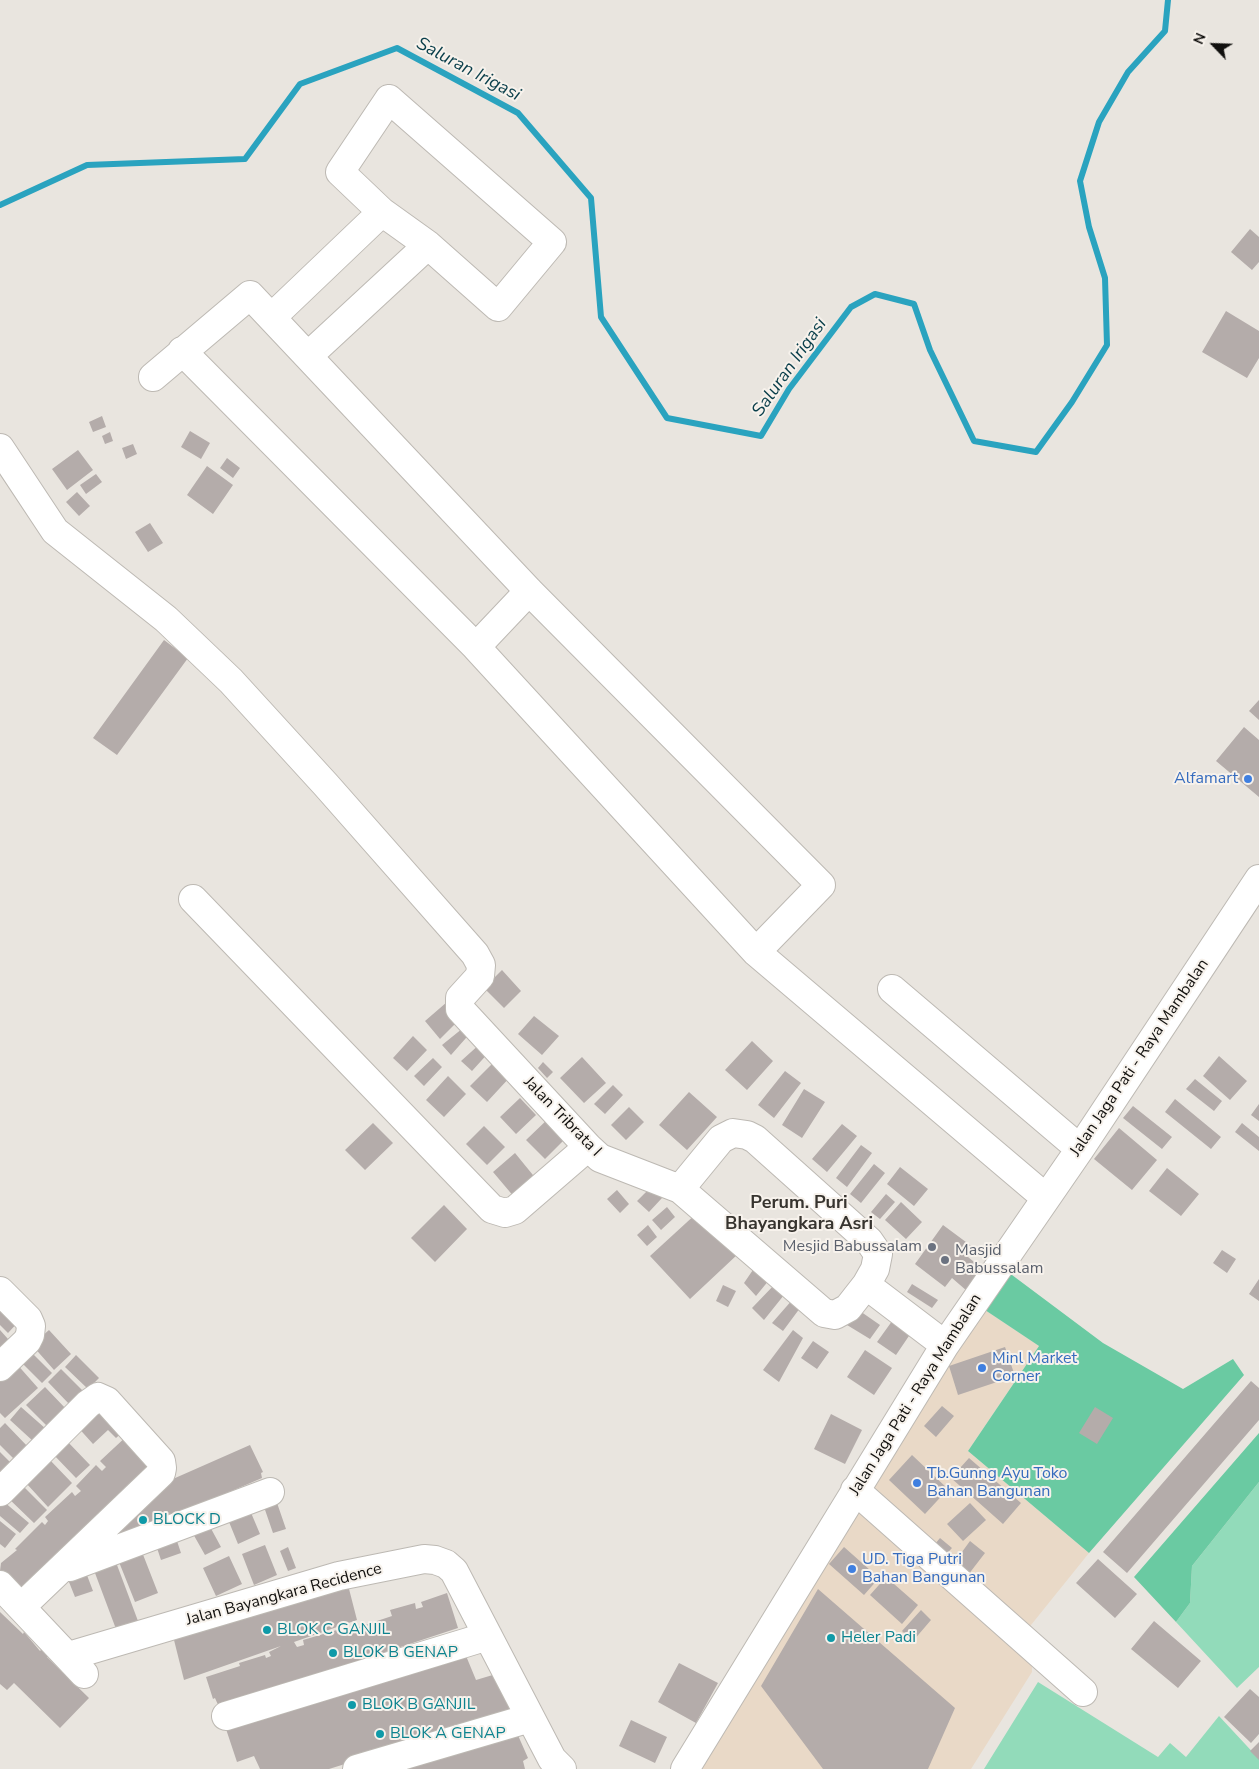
<!DOCTYPE html>
<html>
<head>
<meta charset="utf-8">
<style>
	body { margin:0 }
	#map { position:relative; width:1259px; height:1769px; overflow:hidden; background:#e9e5df; font-family:"Nunito Sans",sans-serif }
	canvas { display:block }
	.north { position:absolute; left:1189px; top:20px; width:50px; height:50px; -webkit-text-stroke:4px #f7f2ec; paint-order:stroke; rotate:294deg; font-size:14px; font-weight:700; line-height:20px; text-align:center; color:#11100e }
	.north::after { content:''; display:block; margin:auto; width:18px; height:22px; background:#11100e; clip-path:polygon(50% 0,100% 100%,50% 72%,0 100%) }
</style>
</head>
<body>
<div id="map">
<canvas width="1259" height="1769"></canvas>
<div class="north">N</div>
</div>
<script>
const g = document.querySelector('canvas').getContext('2d');
g.lineJoin = 'round';
function fillPath(path, color) { g.fillStyle = color; g.fill(path, 'evenodd'); }
const poly = rows => new Path2D(rows.map(r => 'M' + r).join(''));
function stroke(path, color, width, dash) { g.strokeStyle = color; g.lineWidth = width; g.lineCap = dash ? 'butt' : 'round'; g.setLineDash(dash || []); g.stroke(path); }
function drawText(font, color, halo, rows, align = 'center') {
  g.font = font + ' "Nunito Sans",sans-serif'; g.lineWidth = 4; g.setLineDash([]); g.textBaseline = 'middle'; g.strokeStyle = halo; g.fillStyle = color; for (const [text, x, y, turn = 0] of rows) {
    g.save(); g.translate(x, y); g.rotate((+turn || 0) * Math.PI / 180); g.textAlign = isNaN(turn) ? turn : align; if (halo) g.strokeText(text, 0, 0); g.fillText(text, 0, 0); g.restore();
  }
}
const commercial = poly([
	[982,1308,1039,1346,968,1451,1089,1553,1031,1625,1032,1672,971,1769,700,1769]
]);
const green = poly([
	[1259,1482,1259,1667,1237,1688,1176,1622,1190,1603,1192,1566],
	[1038,1682,1158,1757,1170,1743,1186,1757,1219,1716,1259,1759,1259,1769,984,1769]
]);
const forest = poly([
	[1008,1272,1103,1343,1183,1389,1233,1359,1244,1375,1089,1553,968,1451,1039,1346,982,1308],
	[1259,1433,1259,1482,1192,1566,1190,1603,1176,1622,1134,1577]
]);
const stream = poly([
	[0,205,87,165,245,159,300,84,397,48,518,113,591,198,601,317,667,418,761,436,789,389,851,307,875,294,914,304,930,350,974,441,1036,452,1072,402,1107,345,1105,278,1089,227,1080,181,1099,122,1128,72,1165,31,1168,0]
]);
const building = poly([
	[1250,229,1259,237,1259,262,1252,270,1231,252],
	[1226,311,1259,331,1259,358,1247,378,1202,352],
	[102,416,106,427,93,432,89,422],
	[190,431,210,443,201,459,181,447],
	[110,432,113,441,105,444,102,436],
	[133,444,137,454,126,459,122,448],
	[78,450,93,470,67,490,52,469],
	[227,458,240,468,233,478,220,468],
	[207,466,233,485,213,514,187,495],
	[96,474,102,482,86,494,80,485],
	[77,492,90,506,79,516,66,502],
	[150,523,163,543,148,552,135,532],
	[164,640,188,658,117,755,93,738],
	[1259,700,1259,720,1249,711],
	[1244,727,1259,740,1259,797,1216,761],
	[502,970,521,991,504,1008,484,988],
	[447,1002,463,1016,440,1039,425,1021],
	[534,1016,559,1036,542,1055,518,1034],
	[468,1024,473,1030,451,1055,442,1045],
	[413,1036,427,1050,407,1071,393,1058],
	[752,1041,773,1061,747,1090,725,1070],
	[481,1043,491,1050,472,1071,461,1061],
	[1219,1056,1247,1081,1230,1100,1203,1076],
	[582,1057,606,1083,584,1103,560,1078],
	[433,1058,442,1067,424,1086,414,1076],
	[495,1061,511,1076,487,1102,470,1086],
	[543,1062,553,1072,547,1078,538,1068],
	[785,1071,801,1083,774,1118,758,1105],
	[448,1076,466,1094,444,1117,426,1100],
	[1195,1079,1222,1101,1214,1111,1186,1089],
	[613,1085,623,1095,605,1114,594,1104],
	[804,1089,825,1102,802,1138,782,1125],
	[689,1092,717,1117,687,1150,659,1125],
	[520,1098,536,1115,516,1134,500,1117],
	[1175,1099,1221,1137,1211,1149,1165,1112],
	[1259,1104,1259,1121,1251,1115],
	[1133,1106,1172,1137,1162,1149,1123,1118],
	[629,1107,644,1122,626,1140,611,1125],
	[551,1116,569,1135,545,1159,526,1140],
	[373,1123,393,1143,365,1170,345,1150],
	[1242,1123,1259,1137,1259,1151,1235,1132],
	[842,1124,857,1136,827,1172,812,1159],
	[484,1126,505,1147,487,1165,466,1144],
	[1119,1128,1157,1160,1132,1190,1094,1159],
	[861,1145,872,1153,847,1187,836,1178],
	[515,1153,537,1180,515,1198,493,1172],
	[874,1164,885,1173,861,1203,850,1194],
	[900,1167,928,1189,914,1206,887,1184],
	[1167,1168,1199,1194,1181,1216,1149,1191],
	[651,1187,662,1198,649,1212,637,1201],
	[617,1190,629,1204,620,1213,607,1199],
	[886,1194,895,1202,880,1219,871,1212],
	[901,1202,922,1222,906,1239,885,1220],
	[444,1205,467,1229,435,1262,411,1238],
	[667,1207,675,1217,661,1230,652,1220],
	[698,1212,738,1254,690,1299,650,1256],
	[648,1225,657,1237,647,1246,637,1235],
	[943,1225,974,1248,968,1257,984,1270,967,1291,952,1278,945,1287,915,1264],
	[1222,1250,1236,1259,1227,1273,1213,1263],
	[759,1261,774,1274,756,1296,744,1283],
	[1259,1279,1259,1301,1249,1294],
	[776,1283,788,1290,764,1320,752,1308],
	[912,1284,938,1300,932,1308,907,1292],
	[723,1285,736,1291,728,1307,716,1301],
	[793,1299,803,1304,783,1331,772,1323],
	[6,1305,21,1319,8,1333,0,1325,0,1312],
	[857,1309,880,1325,870,1339,847,1325],
	[895,1317,913,1330,896,1355,877,1342],
	[0,1330,8,1339,0,1347],
	[49,1330,71,1354,54,1370,32,1345],
	[793,1330,803,1338,779,1382,763,1370],
	[813,1341,829,1352,817,1369,801,1358],
	[1005,1347,1015,1376,958,1395,949,1366],
	[865,1350,892,1368,874,1395,847,1377],
	[31,1352,52,1373,42,1383,21,1362],
	[76,1355,99,1378,88,1389,65,1367],
	[15,1362,38,1388,5,1418,0,1413,0,1376],
	[61,1369,84,1392,70,1405,48,1382],
	[1251,1381,1259,1388,1259,1420,1127,1573,1103,1552],
	[45,1387,68,1411,50,1429,26,1405],
	[97,1404,125,1430,116,1438,108,1430,93,1444,75,1424],
	[942,1406,954,1416,936,1437,924,1426],
	[21,1407,46,1429,34,1442,10,1420],
	[1095,1407,1113,1418,1097,1444,1079,1433],
	[831,1414,862,1430,845,1464,814,1449],
	[5,1423,29,1448,16,1461,0,1445,0,1428],
	[129,1434,152,1463,24,1595,0,1571,1,1563,17,1550,15,1549,42,1522,45,1525,48,1521,45,1517,72,1492,75,1496,81,1491,76,1486,96,1465,102,1471,106,1467,100,1461],
	[66,1440,90,1465,76,1478,52,1453],
	[250,1445,263,1472,261,1473,262,1478,87,1553,157,1486],
	[0,1452,13,1465,0,1477],
	[912,1455,948,1489,925,1514,889,1480],
	[969,1458,1021,1503,1003,1524,951,1478],
	[49,1459,72,1483,48,1507,26,1483],
	[19,1482,47,1510,34,1523,6,1496],
	[276,1500,286,1529,273,1533,263,1504],
	[3,1501,29,1523,20,1533,0,1516,0,1505],
	[970,1503,986,1520,963,1541,947,1524],
	[249,1508,260,1534,238,1544,227,1517],
	[0,1521,16,1534,5,1548,0,1544],
	[208,1523,221,1547,205,1555,192,1532],
	[175,1535,181,1553,161,1560,155,1542],
	[940,1538,952,1548,941,1560,930,1550],
	[970,1541,985,1553,968,1575,954,1563],
	[265,1545,277,1575,254,1585,242,1554],
	[288,1547,296,1568,288,1571,280,1551],
	[844,1547,879,1578,864,1595,829,1564],
	[142,1552,158,1593,135,1602,119,1562],
	[229,1556,242,1584,216,1596,203,1568],
	[114,1557,138,1621,116,1629,92,1565],
	[1098,1559,1137,1594,1115,1618,1076,1583],
	[85,1570,93,1591,75,1597,67,1577],
	[886,1577,918,1605,902,1624,870,1595],
	[348,1585,357,1620,294,1642,297,1647,304,1645,303,1640,337,1630,338,1634,392,1616,390,1610,415,1603,416,1609,423,1607,421,1602,447,1593,458,1628,219,1707,215,1698,213,1699,206,1677,240,1666,239,1663,265,1655,266,1658,271,1656,269,1652,281,1646,184,1680,174,1640],
	[818,1589,955,1708,928,1769,823,1769,761,1686],
	[921,1610,931,1620,913,1641,902,1631],
	[0,1612,23,1634,24,1632,40,1651,44,1647,51,1654,47,1657,89,1698,60,1728,14,1683,7,1690,0,1684],
	[1154,1621,1201,1661,1178,1688,1131,1649],
	[464,1651,476,1680,496,1674,511,1712,329,1769,260,1769,254,1756,237,1762,226,1729],
	[679,1663,718,1683,696,1723,658,1702],
	[1250,1689,1259,1697,1259,1734,1251,1743,1224,1717],
	[631,1720,667,1737,655,1763,619,1746],
	[513,1724,528,1758,523,1761,525,1769,395,1769,416,1761,417,1766,424,1764],
	[1259,1742,1259,1760,1250,1751]
]);
const minor = poly([
	[389,99,552,242,498,307,428,245,382,212,340,172,389,99],
	[272,317,382,212],
	[182,351,476,647,756,952,1046,1198],
	[308,356,428,245],
	[153,377,250,295,529,591,821,885,756,952],
	[0,448,55,531,166,619,231,681,326,785,475,954,481,965,480,976,460,998,460,1009,588,1147,600,1158,680,1189,824,1313,835,1315,848,1308,866,1285,875,1269,878,1254,869,1241,755,1139,747,1135,733,1133,721,1139,680,1189],
	[476,647,529,591],
	[193,899,492,1209,505,1213,515,1210,588,1147],
	[892,989,1080,1149],
	[866,1285,945,1345],
	[0,1291,28,1319,31,1326,30,1335,27,1341,0,1367],
	[855,1490,1083,1692],
	[0,1492,88,1404,98,1397,107,1401,161,1461,162,1468,161,1473,21,1607],
	[70,1567,270,1492],
	[0,1585,84,1674],
	[69,1656,339,1576,424,1559,435,1560,446,1564,454,1571,552,1759,562,1769],
	[226,1716,488,1636],
	[357,1769,530,1718],
	[685,1769,945,1345,1080,1149,1259,879]
]);
const markers = [
	[1248,779,5,"#3f7fe0"],
	[932,1247,5,"#6b7280"],
	[945,1260,5,"#6b7280"],
	[982,1368,5,"#3f7fe0"],
	[917,1483,5,"#3f7fe0"],
	[143,1520,5,"#0f9aa8"],
	[852,1569,5,"#3f7fe0"],
	[267,1630,5,"#0f9aa8"],
	[831,1638,5,"#0f9aa8"],
	[333,1653,5,"#0f9aa8"],
	[352,1705,5,"#0f9aa8"],
	[380,1734,5,"#0f9aa8"]
];
const shopNames = [
	["Alfamart",1238,779,"right"],
	["Minl Market",992,1359],
	["Corner",992,1377],
	["Tb.Gunng Ayu Toko",927,1474],
	["Bahan Bangunan",927,1492],
	["UD. Tiga Putri",862,1560],
	["Bahan Bangunan",862,1578]
];
const streetNames = [
	["Jalan Jaga Pati - Raya Mambalan",1140,1058,-56],
	["Jalan Tribrata I",562,1117,46],
	["Jalan Jaga Pati - Raya Mambalan",916,1395,-58],
	["Jalan Bayangkara Recidence",284,1595,-15]
];
const worshipNames = [
	["Mesjid Babussalam",922,1247],
	["Masjid",955,1251,"left"],
	["Babussalam",955,1269,"left"]
];
const cultureNames = [
	["BLOCK D",153,1520],
	["BLOK C GANJIL",277,1630],
	["Heler Padi",841,1638],
	["BLOK B GENAP",343,1653],
	["BLOK B GANJIL",362,1705],
	["BLOK A GENAP",390,1734]
];
const waterNames = [
	["Saluran Irigasi",468,70,28],
	["Saluran Irigasi",790,368,-55]
];
const neighbourhoodNames = [
	["Perum. Puri",799,1204],
	["Bhayangkara Asri",799,1225]
];
fillPath(commercial, '#e9d9c7');
fillPath(green, '#92dbba');
fillPath(forest, '#6acaa2');
stroke(stream, '#2aa3bf', 6);
fillPath(building, '#b4acaa');
stroke(minor, '#bdb9b3', 30);
stroke(minor, '#fff', 28);
for (const [x, y, r, color] of markers) { const dot = new Path2D(); dot.arc(x, y, r, 0, 2 * Math.PI); g.fillStyle = color; g.fill(dot); stroke(dot, '#f7f2ec', 2); }
drawText('16px', '#366cbe', '#f7f2ec', shopNames, 'left');
drawText('16px', '#11100e', '#f7f2ec', streetNames);
drawText('16px', '#5b616d', '#f7f2ec', worshipNames, 'right');
drawText('16px', '#0d838f', '#f7f2ec', cultureNames, 'left');
drawText('italic 18px', '#093e4a', '#f7f2ec', waterNames);
drawText('bold 18px', '#37342f', '#f7f2ec', neighbourhoodNames);
</script>
</body>
</html>
